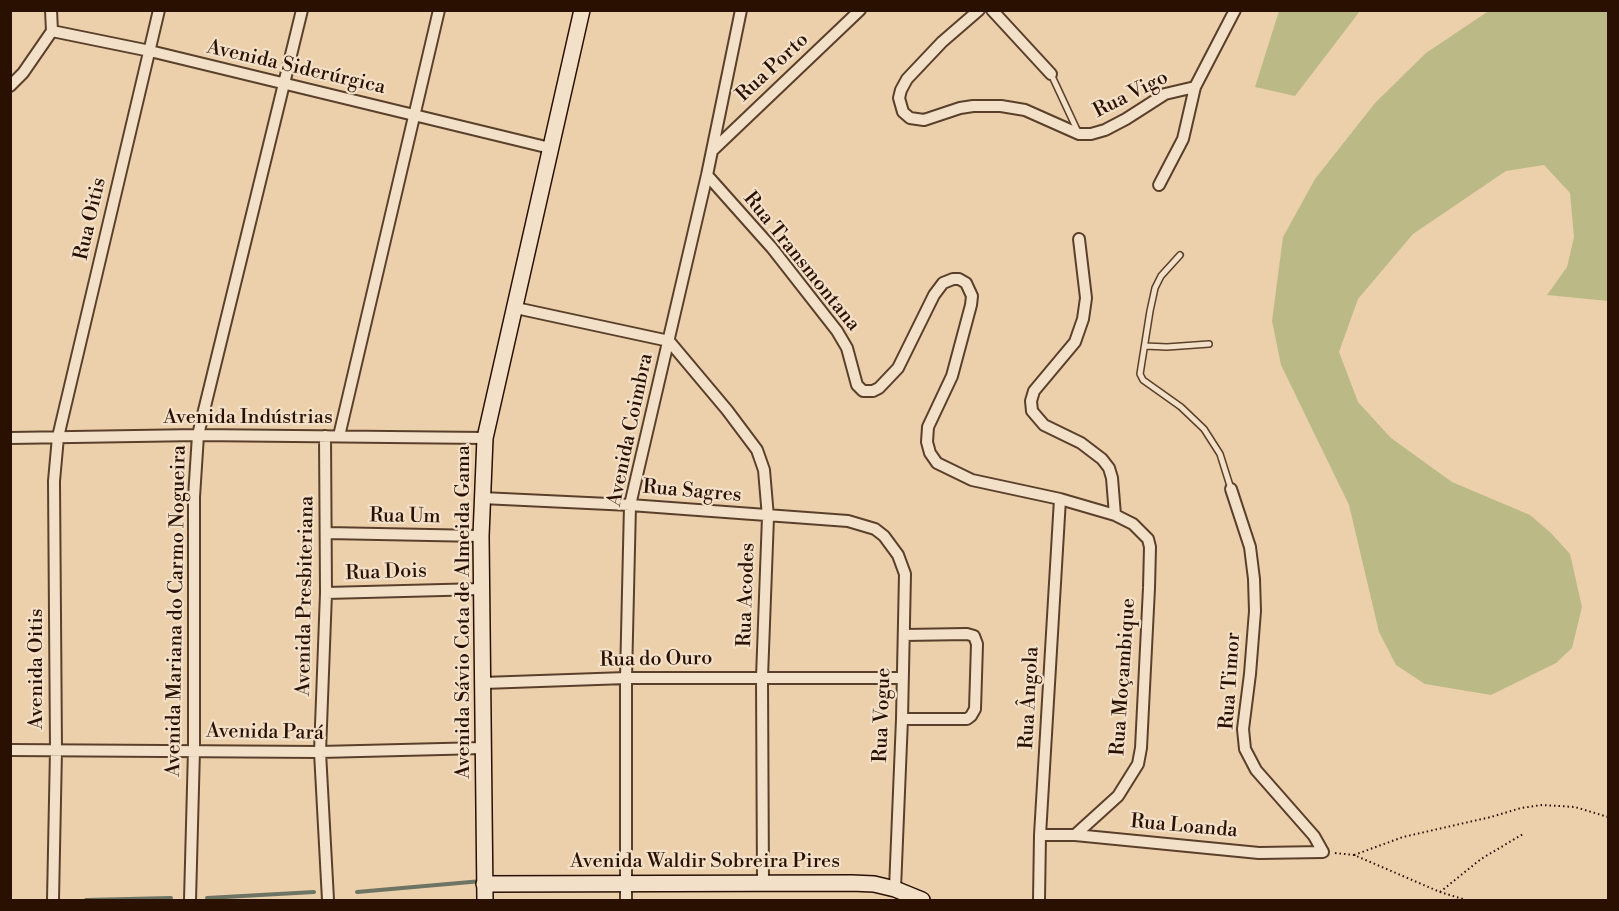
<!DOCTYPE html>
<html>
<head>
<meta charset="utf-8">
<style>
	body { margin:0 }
	#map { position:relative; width:1619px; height:911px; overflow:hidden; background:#ecd0ab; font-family:"Libre Bodoni",serif }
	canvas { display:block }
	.frame { position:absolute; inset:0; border:12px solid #2a1000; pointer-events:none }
</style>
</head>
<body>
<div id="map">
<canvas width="1619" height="911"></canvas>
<div class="frame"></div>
</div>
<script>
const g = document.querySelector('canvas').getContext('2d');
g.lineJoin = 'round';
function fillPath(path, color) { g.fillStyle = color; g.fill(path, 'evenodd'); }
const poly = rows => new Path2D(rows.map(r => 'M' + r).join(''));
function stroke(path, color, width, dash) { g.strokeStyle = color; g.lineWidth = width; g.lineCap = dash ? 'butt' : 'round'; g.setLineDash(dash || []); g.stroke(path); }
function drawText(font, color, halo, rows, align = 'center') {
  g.font = font + ' "Libre Bodoni",serif'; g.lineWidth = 4.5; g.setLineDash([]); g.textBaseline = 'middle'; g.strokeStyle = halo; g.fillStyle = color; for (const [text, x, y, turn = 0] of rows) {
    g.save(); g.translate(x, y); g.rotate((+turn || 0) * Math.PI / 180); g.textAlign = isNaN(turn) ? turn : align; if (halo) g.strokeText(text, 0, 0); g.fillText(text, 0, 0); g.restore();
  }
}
const green = poly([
	[1490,10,1608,11,1608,301,1547,295,1567,267,1574,237,1570,193,1544,165,1506,171,1413,234,1358,299,1339,352,1358,402,1391,438,1452,482,1530,515,1551,533,1570,554,1582,607,1572,648,1556,663,1491,695,1425,684,1396,665,1379,632,1349,505,1281,365,1272,321,1283,237,1315,179,1375,103,1426,53],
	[1279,11,1360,11,1295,96,1255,87]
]);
const stream = poly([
	[357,892,482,881],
	[207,898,314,892],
	[86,900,171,898]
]);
const path = poly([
	[1335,853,1354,855,1440,892,1466,900],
	[1354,855,1403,837,1491,817,1521,808,1542,805,1575,807,1608,817],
	[1440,892,1481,859,1523,834]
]);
const lane = poly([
	[1051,74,1078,132],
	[1180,255,1161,276,1155,288,1150,311,1140,374,1143,380,1181,407,1204,429,1220,454,1231,489],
	[1145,346,1167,347,1209,344]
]);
const street = poly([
	[51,10,52,31],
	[979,10,942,42,907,79,901,90,899,98,903,112,910,118,924,120,960,108,973,106,1001,106,1025,110,1079,134,1091,134,1105,130,1126,119,1165,94,1195,87],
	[992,10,1051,74],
	[52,31,150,51,550,148],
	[10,86,23,73,52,31],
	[712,151,860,10],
	[707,175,772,248,837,331,847,348,857,385,863,391,873,391,879,388,898,368,934,295,943,283,953,279,959,279,966,283,972,296,971,305,952,376,928,427,927,442,930,453,937,463,972,480,1060,499,1115,515,1133,524,1148,539,1150,547,1149,588,1141,748,1138,764,1118,796,1075,835],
	[1159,185,1183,139,1195,87,1235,10],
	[1079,239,1086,298,1083,319,1075,342,1034,391,1031,401,1032,411,1044,425,1081,443,1102,459,1109,468,1112,478,1115,515],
	[516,308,669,341,727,410,757,450,764,470,768,517,762,677,763,882],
	[325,436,326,593,320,752,328,900],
	[339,436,439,10],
	[10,438,198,435,485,438],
	[482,498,630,505,848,521,875,529,884,536,898,555,905,574,902,719,895,889],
	[327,533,481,536],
	[326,593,482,589],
	[483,683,626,678,902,678],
	[902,719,967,719,971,716,975,709,977,644,974,636,967,634,904,635],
	[10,750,320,752,483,748],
	[1040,835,1075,835,1259,853,1323,852,1314,836,1256,770,1245,749,1243,729,1250,674,1255,611,1254,579,1250,547,1231,489],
	[53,900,56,750,54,481,58,437,159,10],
	[190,900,194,750,194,497,198,435,302,10],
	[626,900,626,678,630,505,707,175,741,10],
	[1039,900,1040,835,1060,499]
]);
const secondary = poly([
	[484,884,852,883,874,884,895,889,922,900],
	[485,900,481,536,485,438,582,10]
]);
const streetNames = [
	["Avenida Siderúrgica",296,68,13],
	["Rua Porto",773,68,-43],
	["Rua Vigo",1131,95,-27],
	["Rua Oitis",91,219,-77],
	["Rua Transmontana",801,262,51],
	["Avenida Indústrias",248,418],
	["Avenida Coimbra",631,430,-78],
	["Rua Sagres",692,492,5],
	["Rua Um",405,517,1],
	["Rua Dois",386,573,-2],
	["Rua Acodes",747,595,-88],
	["Avenida Presbiteriana",306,596,-89],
	["Avenida Mariana do Carmo Nogueira",177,611,-89],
	["Avenida Sávio Cota de Almeida Gama",464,612,-90],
	["Rua do Ouro",656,660,-1],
	["Avenida Oitis",37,669,-90],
	["Rua Moçambique",1124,677,-86],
	["Rua Timor",1231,681,-86],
	["Rua Ângola",1030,698,-87],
	["Rua Vogue",883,715,-88],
	["Avenida Pará",265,733,1],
	["Rua Loanda",1184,827,5],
	["Avenida Waldir Sobreira Pires",705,862]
];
fillPath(green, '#bbba87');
stroke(stream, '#6d7464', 4);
stroke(lane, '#5a402b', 8);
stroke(street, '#5a402b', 14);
stroke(secondary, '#2a1000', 18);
stroke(path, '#2a1000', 2, [1.5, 3]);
stroke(lane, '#f3e0c8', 5);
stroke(street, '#f3e0c8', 10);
stroke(secondary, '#f3e0c8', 15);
drawText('20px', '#2a1000', '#f3e0c8', streetNames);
</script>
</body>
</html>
